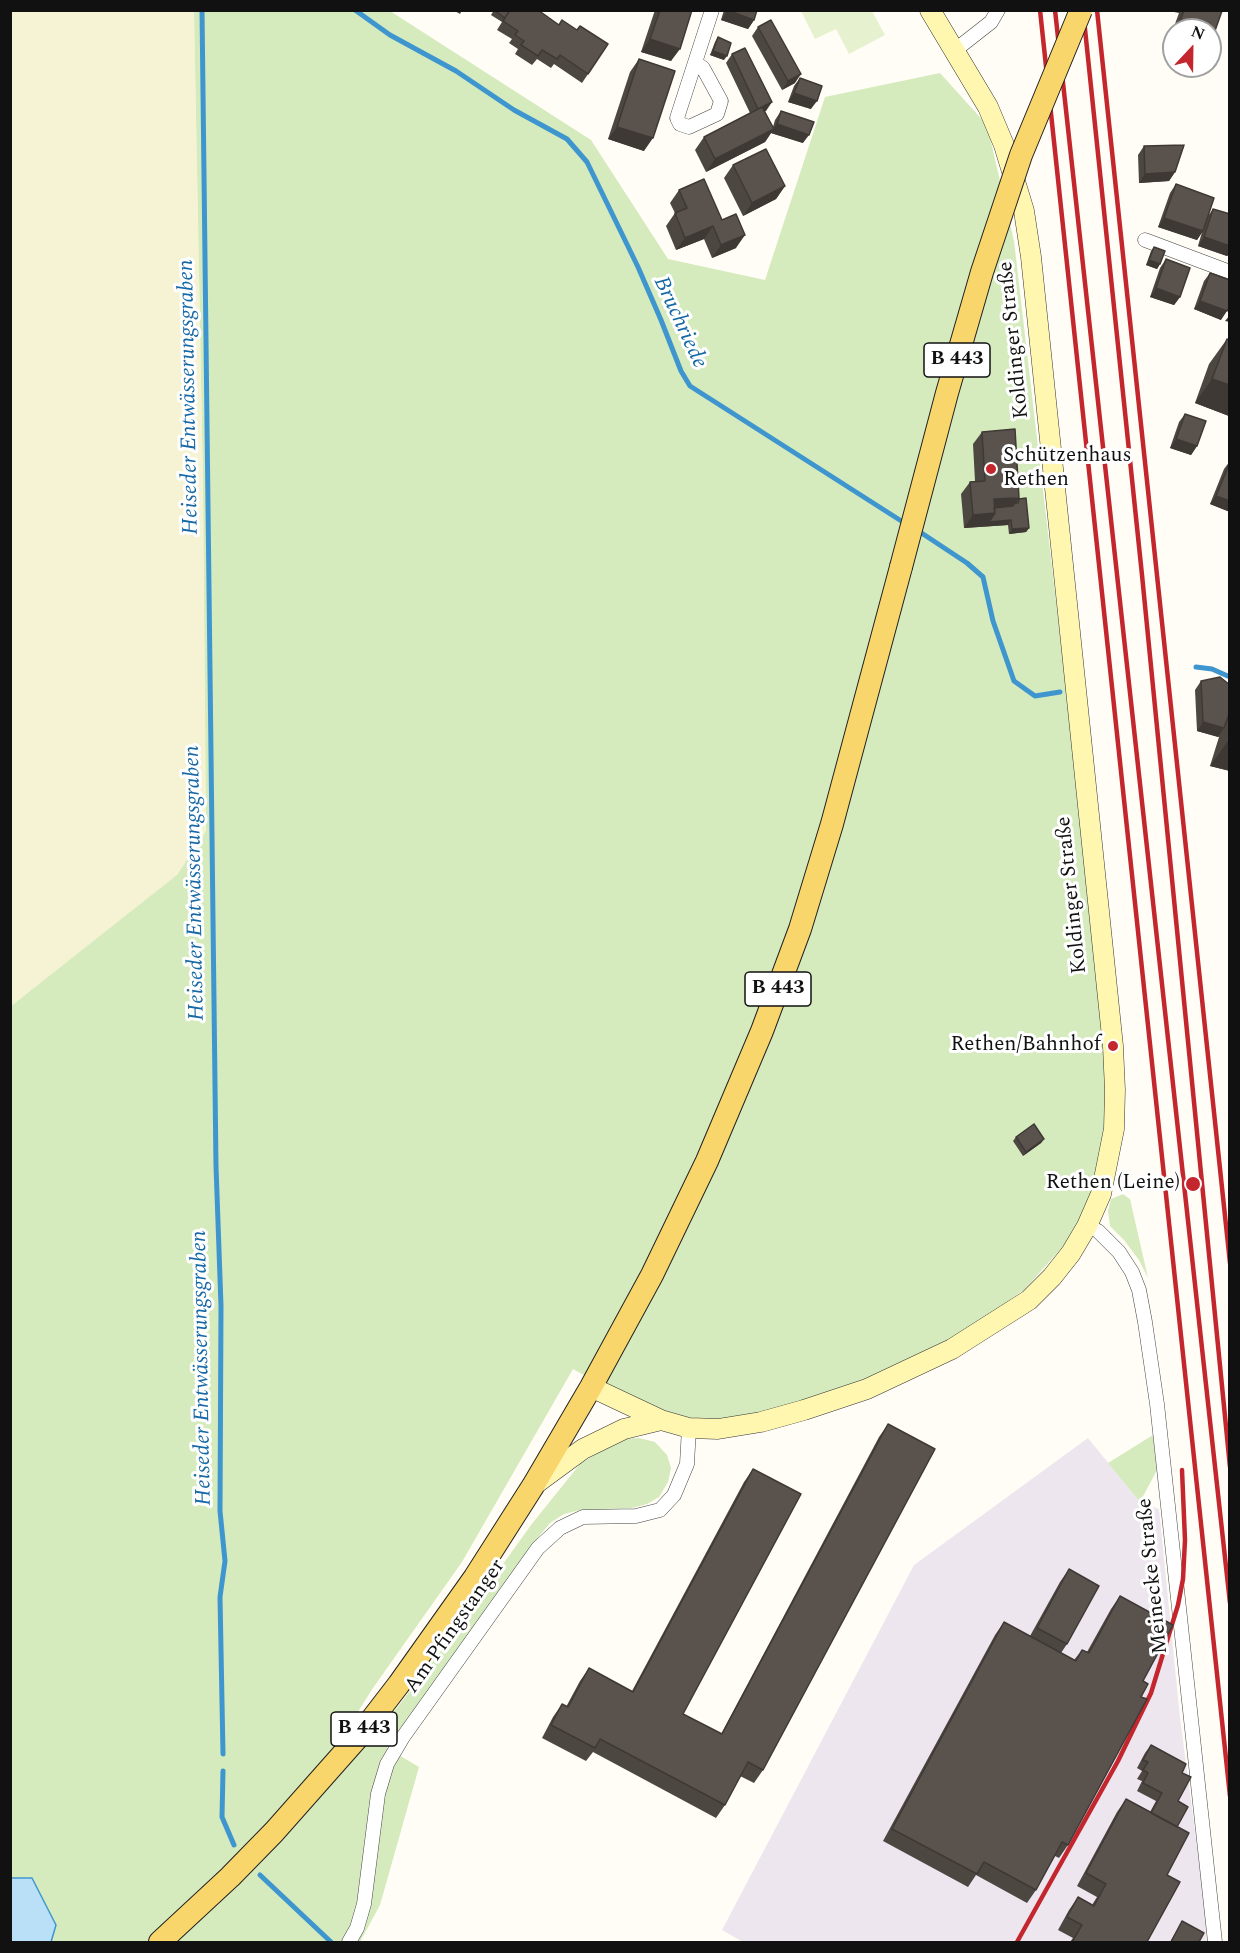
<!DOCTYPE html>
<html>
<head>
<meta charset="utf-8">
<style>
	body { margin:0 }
	#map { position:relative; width:1240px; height:1953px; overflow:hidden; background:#fffdf5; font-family:Spectral,serif }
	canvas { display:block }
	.frame { position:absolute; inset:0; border:12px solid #111; pointer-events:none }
	.north { position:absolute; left:1162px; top:18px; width:60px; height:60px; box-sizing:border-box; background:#fff; border:2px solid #a0a0a0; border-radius:50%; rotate:22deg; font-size:16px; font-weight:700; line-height:24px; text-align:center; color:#111 }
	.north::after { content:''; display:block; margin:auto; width:21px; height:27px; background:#c4262e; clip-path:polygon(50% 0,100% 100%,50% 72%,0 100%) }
</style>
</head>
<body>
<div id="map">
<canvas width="1240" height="1953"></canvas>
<div class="frame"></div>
<div class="north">N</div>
</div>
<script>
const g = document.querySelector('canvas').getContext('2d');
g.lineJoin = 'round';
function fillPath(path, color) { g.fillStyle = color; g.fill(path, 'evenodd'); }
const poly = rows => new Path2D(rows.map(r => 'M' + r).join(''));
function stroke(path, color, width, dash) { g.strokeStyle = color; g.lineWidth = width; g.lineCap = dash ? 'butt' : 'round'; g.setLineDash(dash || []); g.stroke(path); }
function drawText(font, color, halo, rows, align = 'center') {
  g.font = font + ' Spectral,serif'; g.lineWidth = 6; g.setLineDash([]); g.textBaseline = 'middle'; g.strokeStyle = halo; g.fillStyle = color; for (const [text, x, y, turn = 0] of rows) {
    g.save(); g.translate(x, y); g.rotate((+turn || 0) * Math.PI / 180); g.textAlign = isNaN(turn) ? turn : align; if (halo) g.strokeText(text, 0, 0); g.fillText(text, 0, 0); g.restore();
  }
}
const industrial = poly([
	[1088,1438,1140,1502,1159,1509,1180,1718,1205,1907,1207,1942,743,1942,722,1930,914,1565]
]);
const farmland = poly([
	[11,11,194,11,203,485,206,832,178,875,11,1006]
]);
const green = poly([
	[194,11,390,11,591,140,668,259,765,280,825,97,940,73,987,125,1014,241,1093,919,1109,1113,1093,1196,1064,1245,1025,1289,951,1341,862,1383,758,1415,719,1424,689,1420,611,1390,573,1369,462,1562,373,1688,349,1726,371,1739,374,1737,438,1655,531,1525,580,1464,620,1439,639,1438,655,1442,667,1455,671,1468,668,1482,659,1497,647,1504,632,1508,580,1510,564,1514,550,1523,530,1547,387,1748,419,1767,380,1905,360,1942,51,1942,56,1925,32,1878,11,1878,11,1006,177,875,206,831,203,485],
	[1123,1194,1130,1199,1148,1278,1139,1260,1124,1240,1110,1226,1108,1211,1111,1199],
	[1153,1435,1157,1470,1140,1502,1108,1463]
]);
const pitch = poly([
	[801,11,872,11,885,35,849,54,836,29,815,39]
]);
const water = poly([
	[11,1878,32,1878,56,1925,51,1942,11,1942,11,1878]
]);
const stream = poly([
	[202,10,216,1166,221,1306,220,1511,225,1561,220,1597,223,1754],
	[355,10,390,35,456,71,514,110,567,139,587,162,638,267,661,320,681,371,690,386,906,524],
	[917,530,967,563,983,577,993,621,1014,681,1035,696,1060,692],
	[1196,667,1212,669,1230,677],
	[223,1771,222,1817,234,1845],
	[260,1875,331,1942]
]);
const street = poly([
	[954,51,991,22,998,10],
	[696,63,703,68,721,101,717,114,689,127,680,124,677,118,712,10],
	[1145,240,1230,272],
	[1087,1226,1098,1231,1119,1252,1132,1272,1139,1290,1145,1322,1157,1404,1215,1942],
	[349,1942,357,1928,364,1904,378,1794,387,1764,403,1737,538,1548,560,1528,583,1517,636,1516,660,1510,674,1495,687,1464,689,1428]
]);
const secondary = poly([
	[591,1387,661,1420,689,1428,718,1429,761,1422,804,1410,867,1389,952,1349,1029,1300,1052,1277,1071,1253,1087,1226,1101,1194,1114,1129,1115,1090,1113,1046,1031,257,1024,211,1004,145,988,107,930,10],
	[534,1485,583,1449,624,1429,661,1420]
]);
const primary = poly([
	[160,1942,230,1877,274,1832,359,1736,399,1684,475,1577,533,1486,591,1387,652,1275,707,1161,762,1031,800,929,832,824,901,567]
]);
const tram = poly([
	[1230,899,1230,957]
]);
const rail = poly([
	[1040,10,1230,1796],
	[1055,10,1230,1603],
	[1083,10,1142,575,1230,1467],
	[1097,10,1230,1263],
	[1017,1942,1118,1761,1151,1693,1178,1605,1183,1579,1185,1540,1182,1470]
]);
const primaryBridge = poly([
	[901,567,947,393,982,272,1021,155,1081,10]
]);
const wall = poly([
	[453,10,462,10,460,14],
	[494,10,559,25,577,30,608,44,582,83,554,64,551,68,537,59,532,65,515,54,518,49,509,43,512,39,497,30,502,22,491,15],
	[655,10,692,10,671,61,641,52],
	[724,10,757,10,754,20,748,29,721,20],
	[1175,10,1220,10,1210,43,1210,30,1174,30,1174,45,1168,43,1179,13,1174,12],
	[758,27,795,83,782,90,752,36],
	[718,37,724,60,710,55,715,42],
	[732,54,766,111,765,111,773,127,775,120,781,111,803,143,771,133,765,142,706,172,695,150,704,137,750,113,726,63],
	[639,59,644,151,608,139,630,72],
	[800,78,811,109,788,102,794,86],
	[1144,146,1175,172,1169,181,1139,183,1138,155],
	[733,165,785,186,776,199,743,216,724,178],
	[1176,184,1208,216,1213,209,1230,214,1230,253,1227,256,1198,246,1202,232,1197,240,1158,227,1170,193],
	[679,190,722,220,736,248,712,258,704,239,676,250,666,226,675,213,670,203],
	[1154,247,1160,264,1157,269,1146,265,1151,251],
	[1166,259,1180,297,1174,305,1150,297,1160,268],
	[1210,273,1221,320,1194,309,1204,281],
	[1227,339,1230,340,1230,415,1229,416,1195,403,1209,364],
	[1185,414,1197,446,1191,455,1170,448,1179,422],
	[982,432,1019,498,1029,528,1026,532,1009,534,1008,525,964,528,961,494,970,482,975,481,973,444],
	[1230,461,1230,512,1210,504,1224,469],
	[1201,681,1230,685,1230,771,1210,766,1219,737,1197,731,1195,690],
	[1016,1137,1044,1139,1041,1143,1023,1156,1013,1141],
	[888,1424,763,1770,754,1783,740,1776,725,1805,716,1818,593,1752,586,1761,542,1738,553,1717,562,1704,566,1707,580,1681,589,1668,632,1691,744,1482,753,1469,683,1714,721,1734,879,1437],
	[1069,1569,1067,1644,1061,1653,1074,1660,1082,1650,1087,1652,1111,1609,1120,1596,1143,1681,1141,1697,1068,1845,1059,1858,1055,1856,1036,1890,1027,1903,976,1875,968,1887,883,1841,995,1635,1004,1622,1030,1636,1060,1582],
	[1151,1745,1182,1773,1178,1801,1177,1827,1167,1875,1147,1942,1070,1942,1073,1938,1058,1930,1069,1910,1078,1897,1092,1905,1097,1897,1077,1886,1117,1812,1126,1799,1150,1812,1156,1801,1137,1791,1142,1781,1137,1779,1142,1771,1137,1768,1145,1753],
	[1182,1921,1199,1942,1170,1942]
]);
const shadedWall = poly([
	[727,11,754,20,748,29,721,20],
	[1174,35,1174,45,1168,43],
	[650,39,680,49,671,61,641,52],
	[713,51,727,56,724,60,710,55],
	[801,74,795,83,782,90,788,81],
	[794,93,817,101,811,109,788,102],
	[772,102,766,111,752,117,758,109],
	[777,124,809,135,803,143,771,133,765,142,706,172,715,159,773,129],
	[617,127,653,138,644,151,608,139],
	[1175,172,1169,181,1139,183,1145,174],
	[785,186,776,199,743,216,752,203],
	[1164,218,1203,231,1197,240,1158,227],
	[713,226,704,239,676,250,685,238],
	[745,235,736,248,712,258,721,245],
	[1204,237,1230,246,1230,253,1227,256,1198,246],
	[1149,260,1160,264,1157,269,1146,265],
	[1156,288,1180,297,1174,305,1150,297],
	[1200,301,1227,311,1221,320,1194,309],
	[1230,315,1230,322,1225,321],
	[1212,379,1230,385,1230,415,1229,416,1195,403],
	[1176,439,1197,446,1191,455,1170,448],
	[1216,496,1230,501,1230,512,1210,504],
	[1019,498,1010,511,988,512,994,499],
	[995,513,1011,520,1008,525,964,528,973,515],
	[1029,528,1026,532,1009,534,1012,529],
	[1203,722,1224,728,1218,737,1197,731],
	[1228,741,1230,742,1230,771,1210,766],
	[1044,1139,1041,1143,1023,1156,1026,1152]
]);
const building = poly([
	[494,10,510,10,505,18,494,10],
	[510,10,538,10,559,25,562,20,577,30,580,26,608,44,588,74,560,55,557,59,542,50,538,56,521,45,524,41,515,35,518,31,503,21,510,10],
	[660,10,692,10,680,49,650,39,660,10],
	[727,10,757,10,754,20,727,10],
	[1184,10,1222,11,1211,42,1210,42,1210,30,1177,30,1184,10],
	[771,20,801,74,788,81,758,27,771,20],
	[718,37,731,43,727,56,713,51,718,37],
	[745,48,772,102,758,109,732,54,745,48],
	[639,59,675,71,653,138,617,127,639,59],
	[800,78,822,86,817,101,794,93,800,78],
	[762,107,774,129,715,159,704,137,762,107],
	[781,111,814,122,809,135,777,124,781,111],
	[1184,145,1175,172,1145,174,1144,146,1184,145],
	[766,149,785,186,752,203,733,165,766,149],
	[704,179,722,220,736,214,745,235,721,245,713,226,685,238,675,213,687,208,679,190,704,179],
	[1176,184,1214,198,1203,231,1164,218,1176,184],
	[1213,209,1230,214,1230,246,1204,237,1213,209],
	[1154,247,1165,251,1160,264,1149,260,1154,247],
	[1166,259,1190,268,1180,297,1156,288,1166,259],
	[1210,273,1230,280,1230,305,1227,311,1200,301,1210,273],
	[1227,339,1230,340,1230,385,1212,379,1227,339],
	[1185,414,1206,421,1197,446,1176,439,1185,414],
	[1015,429,1019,498,994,499,995,513,973,515,970,482,985,481,982,432,1015,429],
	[1230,462,1230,501,1216,496,1230,462],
	[1026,498,1029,528,1012,529,1011,520,989,522,995,513,994,508,1013,506,1015,503,1018,503,1019,499,1026,498],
	[1220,677,1230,685,1230,711,1224,728,1203,722,1201,681,1220,677],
	[1034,1124,1044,1139,1026,1152,1016,1137,1034,1124],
	[888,1424,935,1449,763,1770,748,1762,725,1805,600,1739,595,1748,551,1725,562,1704,568,1707,589,1668,633,1692,753,1469,801,1494,683,1714,722,1734,888,1424],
	[1069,1569,1099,1586,1067,1644,1037,1628,1069,1569],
	[1120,1596,1173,1625,1143,1681,1148,1684,1141,1697,1147,1699,1068,1845,1062,1842,1036,1890,984,1862,977,1874,892,1829,1004,1622,1076,1661,1082,1650,1089,1653,1120,1596],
	[1151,1745,1186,1764,1182,1773,1191,1777,1178,1801,1188,1807,1177,1827,1151,1813,1162,1793,1143,1783,1148,1773,1143,1770,1148,1762,1143,1760,1151,1745],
	[1126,1799,1189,1833,1167,1875,1180,1882,1147,1942,1072,1942,1082,1925,1067,1917,1078,1897,1094,1906,1106,1884,1086,1873,1126,1799],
	[1182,1921,1204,1933,1199,1942,1171,1942,1182,1921]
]);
const markers = [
	[991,469,6,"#c4262e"],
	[1113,1046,6,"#c4262e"],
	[1193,1184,8,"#c4262e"]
];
const shields = [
	[957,360,66],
	[778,989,66],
	[364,1729,66]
];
const shieldNames = [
	["B 443",957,360],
	["B 443",778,989],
	["B 443",364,1729]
];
const streetNames = [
	["Koldinger Straße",1015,340,-96],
	["Koldinger Straße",1073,895,-96],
	["Meinecke Straße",1154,1576,-96],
	["Am Pfingstanger",456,1627,-55]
];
const poiNames = [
	["Schützenhaus",1003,457,"left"],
	["Rethen",1003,481,"left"],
	["Rethen/Bahnhof",1101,1046],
	["Rethen (Leine)",1180,1184]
];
const waterNames = [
	["Bruchriede",679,323,65],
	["Heiseder Entwässerungsgraben",190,397,-91],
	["Heiseder Entwässerungsgraben",196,883,-91],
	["Heiseder Entwässerungsgraben",203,1368,-91]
];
fillPath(industrial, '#eee6ef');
fillPath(farmland, '#f6f3d4');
fillPath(green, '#d5ebbd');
fillPath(pitch, '#e6f2cf');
fillPath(water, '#b9e0f7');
stroke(water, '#3f96cf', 1.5);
stroke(stream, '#3f96cf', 5);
stroke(street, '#444', 15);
stroke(secondary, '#333', 21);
stroke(primary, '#222', 24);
stroke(street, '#fff', 14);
stroke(secondary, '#fff6b0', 20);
stroke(primary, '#f9d66b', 22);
stroke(tram, '#c4262e', 1.5);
stroke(rail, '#c4262e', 4.5);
stroke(primaryBridge, '#222', 24, []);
stroke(primaryBridge, '#f9d66b', 22);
fillPath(wall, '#4d4742');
fillPath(shadedWall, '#3f3936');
fillPath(building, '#5a524d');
stroke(building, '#3f3936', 1.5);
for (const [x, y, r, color] of markers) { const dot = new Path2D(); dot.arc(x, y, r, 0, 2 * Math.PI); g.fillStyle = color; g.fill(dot); stroke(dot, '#fff', 2); }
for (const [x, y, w] of shields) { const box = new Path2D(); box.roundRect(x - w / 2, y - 17, w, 34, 4.5); g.fillStyle = '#fff'; g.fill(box); stroke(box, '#111', 1.5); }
drawText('bold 20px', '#111', null, shieldNames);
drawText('21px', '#111', '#fff', streetNames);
drawText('21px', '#111', '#fff', poiNames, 'right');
drawText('italic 22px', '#1768a6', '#fff', waterNames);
</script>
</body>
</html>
